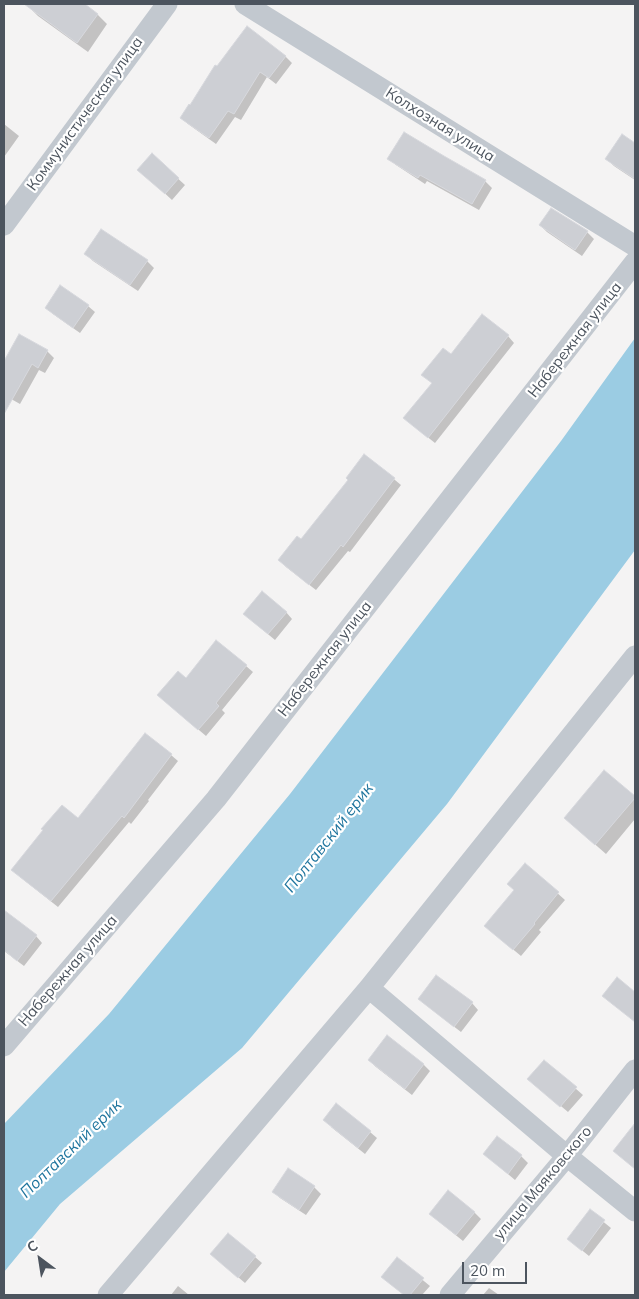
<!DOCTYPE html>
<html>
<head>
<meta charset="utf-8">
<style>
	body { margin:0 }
	#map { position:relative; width:639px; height:1299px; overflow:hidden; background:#f4f3f3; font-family:Mulish,sans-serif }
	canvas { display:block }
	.frame { position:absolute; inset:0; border:5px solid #4c545e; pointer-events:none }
	.north { position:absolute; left:15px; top:1234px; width:50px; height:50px; -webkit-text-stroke:4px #fff; paint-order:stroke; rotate:329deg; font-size:14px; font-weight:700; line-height:20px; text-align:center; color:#4c545e }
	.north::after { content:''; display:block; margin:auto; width:18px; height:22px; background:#4c545e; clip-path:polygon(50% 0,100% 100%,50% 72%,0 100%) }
	.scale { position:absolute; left:462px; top:1262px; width:65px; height:22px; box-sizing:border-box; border:2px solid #4c545e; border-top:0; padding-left:6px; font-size:15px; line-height:18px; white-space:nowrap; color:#4c545e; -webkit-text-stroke:4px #fff; paint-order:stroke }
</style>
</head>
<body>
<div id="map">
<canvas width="639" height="1299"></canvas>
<div class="frame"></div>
<div class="north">С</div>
<div class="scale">20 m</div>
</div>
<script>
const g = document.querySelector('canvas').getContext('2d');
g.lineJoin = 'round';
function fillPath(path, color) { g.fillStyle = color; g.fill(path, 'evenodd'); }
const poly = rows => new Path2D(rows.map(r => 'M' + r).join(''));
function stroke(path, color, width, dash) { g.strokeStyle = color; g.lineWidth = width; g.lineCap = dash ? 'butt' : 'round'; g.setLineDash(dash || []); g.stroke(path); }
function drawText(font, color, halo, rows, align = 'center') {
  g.font = font + ' Mulish,sans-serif'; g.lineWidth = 4.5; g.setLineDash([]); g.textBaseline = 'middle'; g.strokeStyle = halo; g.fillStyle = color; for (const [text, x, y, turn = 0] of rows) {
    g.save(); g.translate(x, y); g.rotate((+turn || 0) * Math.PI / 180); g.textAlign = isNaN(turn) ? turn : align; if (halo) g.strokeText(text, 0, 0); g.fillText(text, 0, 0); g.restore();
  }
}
const water = poly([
	[635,338,635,550,447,804,242,1048,60,1204,4,1272,4,1124,109,1014,290,794,561,441]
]);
const shadow = poly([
	[29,4,83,4,98,15,107,24,88,52,38,16,28,6],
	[285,56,292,63,276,84,267,77,241,120,235,117,216,144,188,124,181,118],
	[4,124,19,136,4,157],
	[622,136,635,145,635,180,614,166,607,159],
	[152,155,185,185,172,200,146,176],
	[389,159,485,181,492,188,479,210,427,181,425,184,396,165],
	[551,210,587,232,594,239,582,256,547,232,540,225],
	[86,254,147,261,154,268,138,291,93,261],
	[88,306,95,312,80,333,53,314,46,307],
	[20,336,47,351,54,358,45,373,39,370,20,404,4,395,4,363],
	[508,336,514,343,435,443,411,424,433,384,423,375,451,355],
	[365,455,401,485,350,552,348,551,316,590,286,567,280,560,302,541,350,480],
	[286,612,292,619,275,640,252,621],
	[246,666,253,672,222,710,225,713,206,736,166,702,187,680],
	[171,755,178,761,148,800,149,801,131,824,129,822,58,907,20,877,79,820],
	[604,772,635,798,635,819,606,854,565,818],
	[525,864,565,900,539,930,541,932,521,956,492,932,515,890],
	[4,911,36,936,42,943,24,966,4,951],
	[420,999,472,1003,478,1010,461,1032,426,1005],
	[388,1037,424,1065,430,1071,412,1095,376,1067,369,1060],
	[544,1061,583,1095,568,1112,536,1085],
	[331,1127,370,1132,377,1138,365,1154],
	[497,1138,521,1156,528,1163,515,1180,484,1154],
	[314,1187,321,1194,306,1215,280,1198,274,1192],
	[590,1211,611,1228,589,1256,568,1239],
	[474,1212,481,1219,463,1241,437,1220],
	[211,1254,255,1257,262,1263,245,1283],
	[397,1259,430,1286,422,1295,404,1295,389,1283],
	[178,1286,189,1295,171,1295],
	[489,1288,499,1295,483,1295]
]);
const building = poly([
	[24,4,85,4,98,14,77,43,24,4],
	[247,26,286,56,269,78,260,72,234,114,228,111,209,138,180,118,189,104,190,105,215,65,217,66,247,26],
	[404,132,444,156,486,180,472,204,420,175,418,178,387,159,404,132],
	[622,134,635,143,635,179,605,159,622,134],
	[152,153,179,178,165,194,137,170,152,153],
	[551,208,588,231,575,250,539,225,551,208],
	[101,229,148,260,130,285,84,254,101,229],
	[60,285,89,305,73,328,45,308,60,285],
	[482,314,509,335,428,438,403,418,432,383,421,375,443,348,451,354,482,314],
	[19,334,48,350,38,368,32,364,4,414,4,361,19,334],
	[364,454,395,478,343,547,341,545,309,585,278,560,297,536,301,539,348,480,346,478,364,454],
	[262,591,287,612,268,634,243,614,262,591],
	[216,640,247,665,216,703,219,706,198,730,157,695,178,671,186,678,216,640],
	[145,733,172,754,124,818,122,816,51,901,11,870,43,830,41,829,62,805,78,818,145,733],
	[604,770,635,796,635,798,595,845,564,818,604,770],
	[525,863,559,892,534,923,535,924,513,950,484,926,514,890,507,884,525,863],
	[4,910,37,935,17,961,4,950,4,910],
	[436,975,473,1002,454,1027,418,999,436,975],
	[617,977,635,992,635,1022,602,996,617,977],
	[387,1035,424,1064,405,1089,368,1060,387,1035],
	[544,1060,577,1087,560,1107,527,1079,544,1060],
	[336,1103,371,1131,358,1148,323,1120,336,1103],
	[635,1123,635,1169,613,1151,635,1123],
	[497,1136,522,1155,508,1174,483,1154,497,1136],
	[288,1168,315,1186,299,1210,272,1192,288,1168],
	[448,1190,475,1212,456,1235,429,1214,448,1190],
	[590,1209,605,1220,582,1251,567,1239,590,1209],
	[228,1233,256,1256,238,1278,210,1254,228,1233],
	[397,1257,424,1278,410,1295,404,1295,381,1277,397,1257]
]);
const minor = poly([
	[245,4,635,246],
	[4,225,167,4],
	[369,988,567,1156,635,1211],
	[4,1046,216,799,635,262],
	[108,1295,369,988,635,656],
	[450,1295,567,1156,635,1070]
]);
const streetNames = [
	["Коммунистическая улица",85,114,-54],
	["Колхозная улица",440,125,32],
	["Набережная улица",575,340,-52],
	["Набережная улица",325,659,-52],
	["Набережная улица",68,971,-49],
	["улица Маяковского",543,1183,-50]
];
const waterNames = [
	["Полтавский ерик",329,838,-52],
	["Полтавский ерик",71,1149,-44]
];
fillPath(water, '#9bcce3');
fillPath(shadow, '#0003');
fillPath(building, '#cdcfd4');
stroke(building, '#d7d8dd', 1);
stroke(minor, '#c2c8cf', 21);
drawText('15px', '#4c545e', '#fff', streetNames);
drawText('italic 16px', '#1f759e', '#fff', waterNames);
</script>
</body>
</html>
